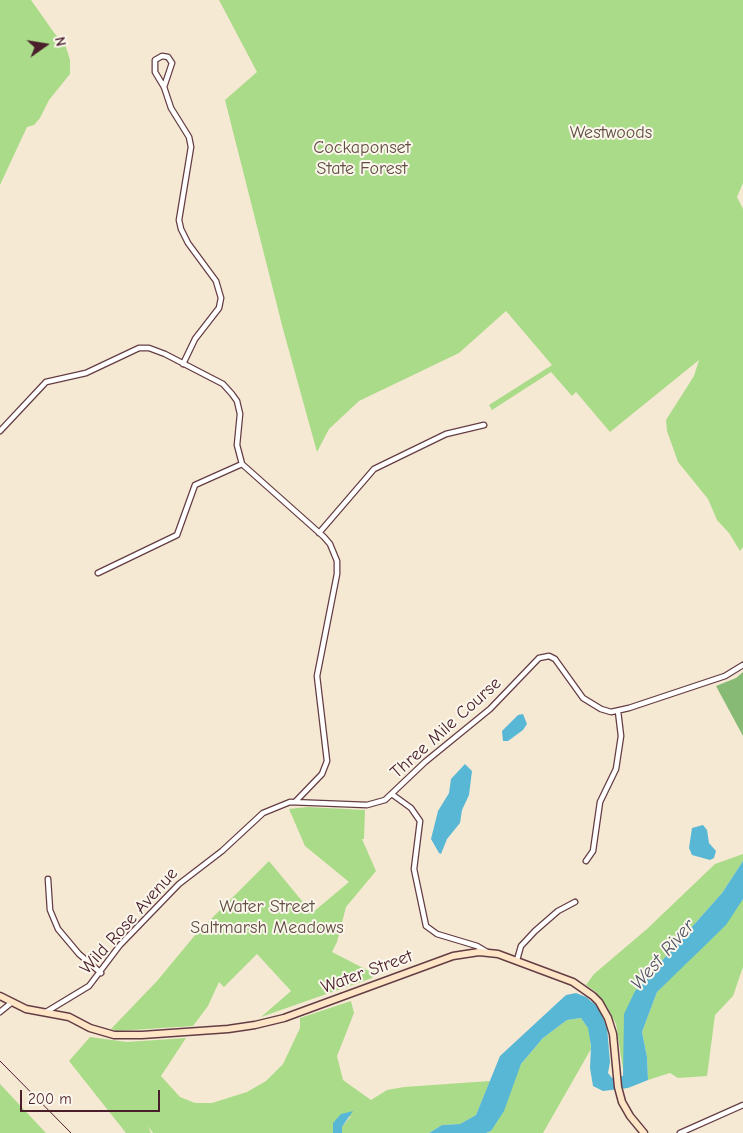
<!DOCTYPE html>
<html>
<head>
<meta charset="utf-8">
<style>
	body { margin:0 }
	#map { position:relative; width:743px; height:1133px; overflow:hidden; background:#f6e9d4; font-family:"Comic Neue",sans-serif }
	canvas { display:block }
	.north { position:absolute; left:20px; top:20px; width:50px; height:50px; -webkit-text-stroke:4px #fbf7ec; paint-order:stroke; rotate:77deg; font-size:14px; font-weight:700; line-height:20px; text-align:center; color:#4a1f2b }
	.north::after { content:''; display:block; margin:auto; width:18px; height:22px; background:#4a1f2b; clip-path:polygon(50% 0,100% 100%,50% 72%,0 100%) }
	.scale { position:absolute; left:20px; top:1090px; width:140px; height:22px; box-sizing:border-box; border:2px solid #4a1f2b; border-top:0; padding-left:6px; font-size:15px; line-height:18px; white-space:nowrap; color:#4a1f2b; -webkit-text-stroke:4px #fbf7ec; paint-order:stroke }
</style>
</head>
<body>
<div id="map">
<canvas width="743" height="1133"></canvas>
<div class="north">N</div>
<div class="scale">200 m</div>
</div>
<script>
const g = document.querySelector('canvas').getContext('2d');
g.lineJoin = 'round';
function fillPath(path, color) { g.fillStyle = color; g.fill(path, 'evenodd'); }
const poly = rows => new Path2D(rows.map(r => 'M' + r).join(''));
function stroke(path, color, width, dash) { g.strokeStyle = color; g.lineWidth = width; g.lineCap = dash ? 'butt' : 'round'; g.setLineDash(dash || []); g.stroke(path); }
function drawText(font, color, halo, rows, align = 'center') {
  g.font = font + ' "Comic Neue",sans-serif'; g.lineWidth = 4; g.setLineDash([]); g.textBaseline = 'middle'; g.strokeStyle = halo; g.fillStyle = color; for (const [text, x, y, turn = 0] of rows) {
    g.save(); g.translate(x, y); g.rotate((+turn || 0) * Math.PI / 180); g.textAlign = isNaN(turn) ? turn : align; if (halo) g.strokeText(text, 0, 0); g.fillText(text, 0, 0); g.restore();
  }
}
const green = poly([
	[0,0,31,0,55,34,65,44,70,60,70,74,49,100,40,118,34,125,27,127,0,185],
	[219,0,743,0,743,183,737,197,743,209,743,547,740,551,729,533,717,520,708,499,678,462,667,431,666,420,694,376,699,360,610,432,576,392,572,396,551,372,492,410,489,405,552,365,506,311,459,353,359,401,329,429,317,452,283,329,225,100,257,72],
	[307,807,365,810,364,839,362,839,376,871,346,907,337,942,332,952,371,972,380,962,372,978,261,1017,291,991,257,954,224,987,219,982,208,1006,193,1026,116,1031,111,1029,157,981,196,934,269,861,312,913,349,882,305,846,289,809],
	[743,854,743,861,722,893,635,991,625,1044,624,1076,616,1024,607,1007,596,992,586,985,594,974,647,929,715,864],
	[743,899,743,967,733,996,715,1015,707,1076,678,1078,670,1073,648,1080,647,1057,642,1032,657,992],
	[351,1001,354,1013,337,1056,343,1080,371,1100,387,1090,404,1087,490,1081,476,1115,460,1124,442,1125,429,1133,342,1133,342,1127,351,1116,333,1123,333,1133,153,1133,148,1126,151,1133,126,1133,69,1061,90,1037,127,1042,186,1038,161,1076,180,1097,195,1103,212,1103,247,1092,266,1081,283,1064,300,1028,300,1018],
	[581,1018,589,1029,591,1049,543,1133,486,1133,491,1131,521,1064,543,1038,567,1020],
	[0,1084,46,1133,0,1133]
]);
const forest = poly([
	[743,672,743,736,716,686,736,678]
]);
const water = poly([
	[523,714,527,724,523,730,508,741,503,741,502,731,518,715],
	[465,764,472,771,469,795,462,810,460,823,447,839,441,854,439,853,431,839,438,811,449,793,451,779],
	[703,825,707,830,709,843,716,851,714,858,710,860,692,855,689,848,692,828],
	[743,861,743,899,726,925,657,992,642,1032,647,1057,648,1080,628,1088,603,1091,593,1086,590,1068,591,1046,588,1028,581,1018,567,1020,543,1038,521,1064,504,1111,491,1131,486,1133,429,1133,442,1125,460,1124,476,1115,500,1056,566,995,576,993,586,997,598,1007,607,1027,610,1062,608,1073,612,1078,623,1076,624,1014,635,991,722,893],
	[353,1111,342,1127,342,1133,333,1133,333,1123,341,1114]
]);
const street = poly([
	[164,87,172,63,168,57,162,56,155,60,155,72,164,87,171,108,189,137,191,147,179,220,181,229,188,243,216,281,221,298,219,308,195,339,183,364],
	[0,431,46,382,86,373,139,348,149,348,165,354,223,384,232,394,237,401,240,414,237,445,242,464,324,537,330,544,337,561,337,574,317,676,327,761,322,774,296,801],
	[319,533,374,469,446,434,484,425],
	[98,573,177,535,195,485,242,464],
	[393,795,411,808,420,821,414,869,426,926,437,934,477,946,487,952],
	[586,861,593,851,600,802,616,769,621,736,618,711],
	[48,879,50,910,58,929,79,954,101,973],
	[517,960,521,946,535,931,558,911,575,902],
	[0,1012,11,1003],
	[46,1012,89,986,120,945,179,884,222,851,263,813,290,802,367,805,385,800,425,762,490,709,539,658,549,656,555,659,583,698,601,709,611,712,629,708,725,676,743,665],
	[680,1133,743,1105]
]);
const secondary = poly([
	[0,996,26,1009,69,1017,90,1028,114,1035,142,1035,228,1029,255,1025,284,1018,453,956,479,952,498,954,573,982,593,996,599,1002,608,1018,613,1034,618,1087,622,1102,630,1116,644,1133]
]);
const rail = poly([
	[0,1061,71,1133]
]);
const parkNames = [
	["Westwoods",611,133],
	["Cockaponset",362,148],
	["State Forest",362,169],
	["Water Street",267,907],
	["Saltmarsh Meadows",267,928]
];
const streetNames = [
	["Three Mile Course",446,728,-42],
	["Wild Rose Avenue",129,921,-48],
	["Water Street",367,972,-20]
];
const waterNames = [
	["West River",663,955,-49]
];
fillPath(green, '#aadb89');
fillPath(forest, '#87bb75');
fillPath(water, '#57b7d5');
stroke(street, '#643d44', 7);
stroke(secondary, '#643d44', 9);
stroke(street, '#fff', 4.5);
stroke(secondary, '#fde5c5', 6);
stroke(rail, '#4a1f2b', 1);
drawText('18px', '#624e42', '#fbf7ec', parkNames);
drawText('18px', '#4a1f2b', '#fbf7ec', streetNames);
drawText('italic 19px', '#4f5466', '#fbf7ec', waterNames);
</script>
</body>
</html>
